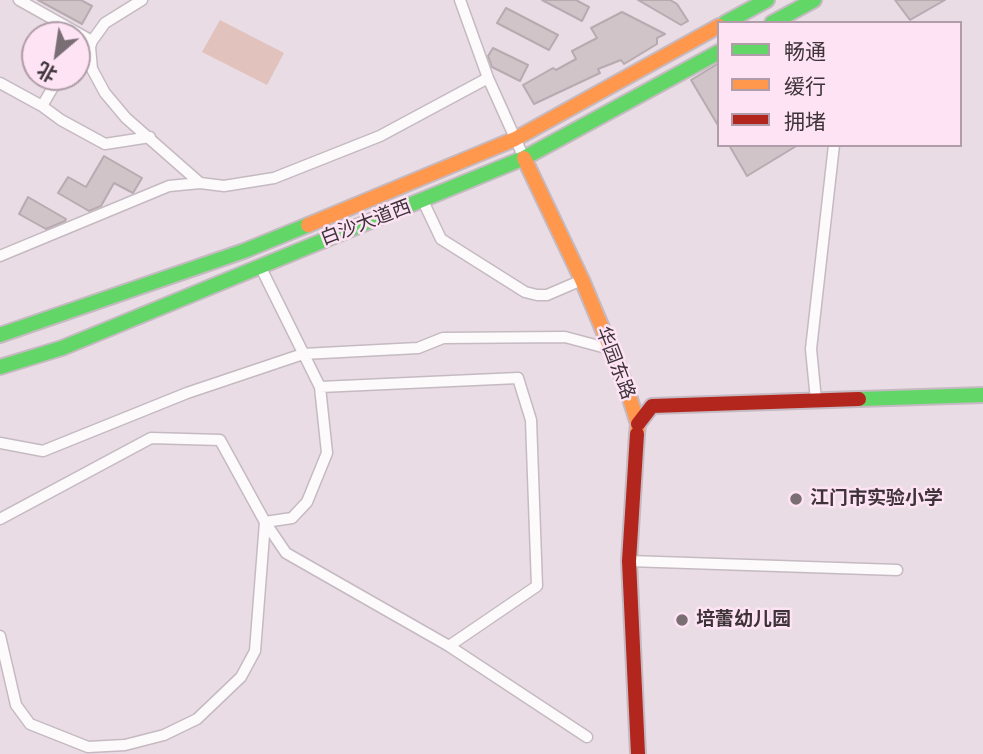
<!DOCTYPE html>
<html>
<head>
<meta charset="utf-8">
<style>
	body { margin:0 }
	#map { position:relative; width:983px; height:754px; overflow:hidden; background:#eadce5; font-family:"PT Sans Narrow","Noto Sans SC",sans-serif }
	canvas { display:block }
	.legend { position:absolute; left:717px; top:21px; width:245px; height:126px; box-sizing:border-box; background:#fde3f4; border:2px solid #b09da9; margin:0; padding:9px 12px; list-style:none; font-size:21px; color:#3d3339 }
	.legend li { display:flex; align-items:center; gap:14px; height:35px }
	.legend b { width:35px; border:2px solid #b09da9 }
	.north { position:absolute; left:21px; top:21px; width:70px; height:70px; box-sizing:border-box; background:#fde3f4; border:2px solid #b09da9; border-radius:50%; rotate:209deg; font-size:19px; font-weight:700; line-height:28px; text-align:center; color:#3d3339 }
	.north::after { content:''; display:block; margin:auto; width:24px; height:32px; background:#7a6e75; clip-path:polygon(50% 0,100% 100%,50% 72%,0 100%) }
</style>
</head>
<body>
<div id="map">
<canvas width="983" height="754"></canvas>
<ul class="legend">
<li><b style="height:9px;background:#63d668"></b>畅通</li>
<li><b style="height:9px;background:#ff974d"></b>缓行</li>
<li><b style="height:9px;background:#b3261e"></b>拥堵</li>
</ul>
<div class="north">北</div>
</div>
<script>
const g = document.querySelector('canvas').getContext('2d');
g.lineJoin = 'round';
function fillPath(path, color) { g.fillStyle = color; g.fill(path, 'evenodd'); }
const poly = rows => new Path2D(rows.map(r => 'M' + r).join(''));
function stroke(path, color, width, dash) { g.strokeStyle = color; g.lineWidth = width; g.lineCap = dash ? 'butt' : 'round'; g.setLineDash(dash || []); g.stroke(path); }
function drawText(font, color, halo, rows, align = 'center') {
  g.font = font + ' "PT Sans Narrow","Noto Sans SC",sans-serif'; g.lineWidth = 5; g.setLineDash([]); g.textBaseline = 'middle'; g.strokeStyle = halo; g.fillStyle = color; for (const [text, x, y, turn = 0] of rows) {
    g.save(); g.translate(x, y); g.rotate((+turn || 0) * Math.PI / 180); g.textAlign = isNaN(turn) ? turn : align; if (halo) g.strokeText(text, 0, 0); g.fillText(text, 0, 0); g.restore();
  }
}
const green = poly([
	[220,20,284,53,267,85,202,52]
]);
const building = poly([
	[38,0,81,0,92,6,82,24,38,0],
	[542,0,576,0,589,7,582,21,542,0],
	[638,0,670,0,677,4,688,21,681,25,638,0],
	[895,0,945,0,910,20,895,0],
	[506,8,558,35,549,50,497,23,506,8],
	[622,12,665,34,657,38,657,44,624,64,621,60,598,69,600,73,534,104,523,85,553,68,556,70,576,59,572,51,597,38,591,28,622,12],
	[493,48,528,65,520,81,492,67,488,56,493,48],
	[719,63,719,127,691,80,719,63],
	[729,145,798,145,747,176,729,145],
	[104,156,142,178,133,193,114,183,101,206,89,211,58,193,68,177,86,187,104,156],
	[28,197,66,219,65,221,46,229,19,214,28,197]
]);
const street = poly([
	[19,0,92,41],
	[142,0,105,23,92,41,90,47,92,69,105,93,126,118,200,183],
	[460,0,488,78,524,158],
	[77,49,90,47],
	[0,83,42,106,59,77],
	[42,106,61,120,105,144,150,137],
	[423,201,441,239,525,292,537,295,547,295,582,280],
	[0,256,169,186,200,183,224,186,274,178,380,136,488,78],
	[260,266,320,387],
	[816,400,811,349,834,145],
	[0,443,43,451,187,393,303,354,418,348,443,338,565,337,610,349],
	[0,519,151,438,220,440,265,522,286,553,449,646,537,586,531,420,518,378,320,387,327,453,307,502,292,518,265,522],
	[629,561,897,570],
	[0,636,16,705,30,724,88,747,125,745,164,735,197,719,241,677,255,651,265,522],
	[449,646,587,737]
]);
const fast = poly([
	[725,23,767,0],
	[772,23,814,0],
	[0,335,244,251,308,225],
	[0,367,62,348,524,158,719,52],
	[859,399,983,395]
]);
const slow = poly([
	[524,158,582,280,625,383,638,424,637,434],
	[308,225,515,139,719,26]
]);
const jam = poly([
	[638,424,652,406,859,399],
	[637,434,629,561,638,754]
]);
const markers = [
	[796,499,7,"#7a6e75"],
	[682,620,7,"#7a6e75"]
];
const streetNames = [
	["白沙大道西",366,223,-21],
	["华园东路",615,363,69]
];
const poiNames = [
	["江门市实验小学",810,499],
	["培蕾幼儿园",696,620]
];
fillPath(green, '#e1c2bc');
fillPath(building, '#d1c4c9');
stroke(building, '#b7abb0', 2);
stroke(street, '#c5bac1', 13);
stroke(fast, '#c5bac1', 18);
stroke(slow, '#c5bac1', 18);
stroke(jam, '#c5bac1', 18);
stroke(street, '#fcfafb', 10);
stroke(fast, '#63d668', 14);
stroke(slow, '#ff974d', 14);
stroke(jam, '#b3261e', 14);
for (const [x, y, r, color] of markers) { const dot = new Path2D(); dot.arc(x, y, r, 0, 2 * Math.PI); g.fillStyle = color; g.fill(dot); stroke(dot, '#fde3f4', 2.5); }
drawText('19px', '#3d3339', '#fde3f4', streetNames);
drawText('bold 19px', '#3d3339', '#fde3f4', poiNames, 'left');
</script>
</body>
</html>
